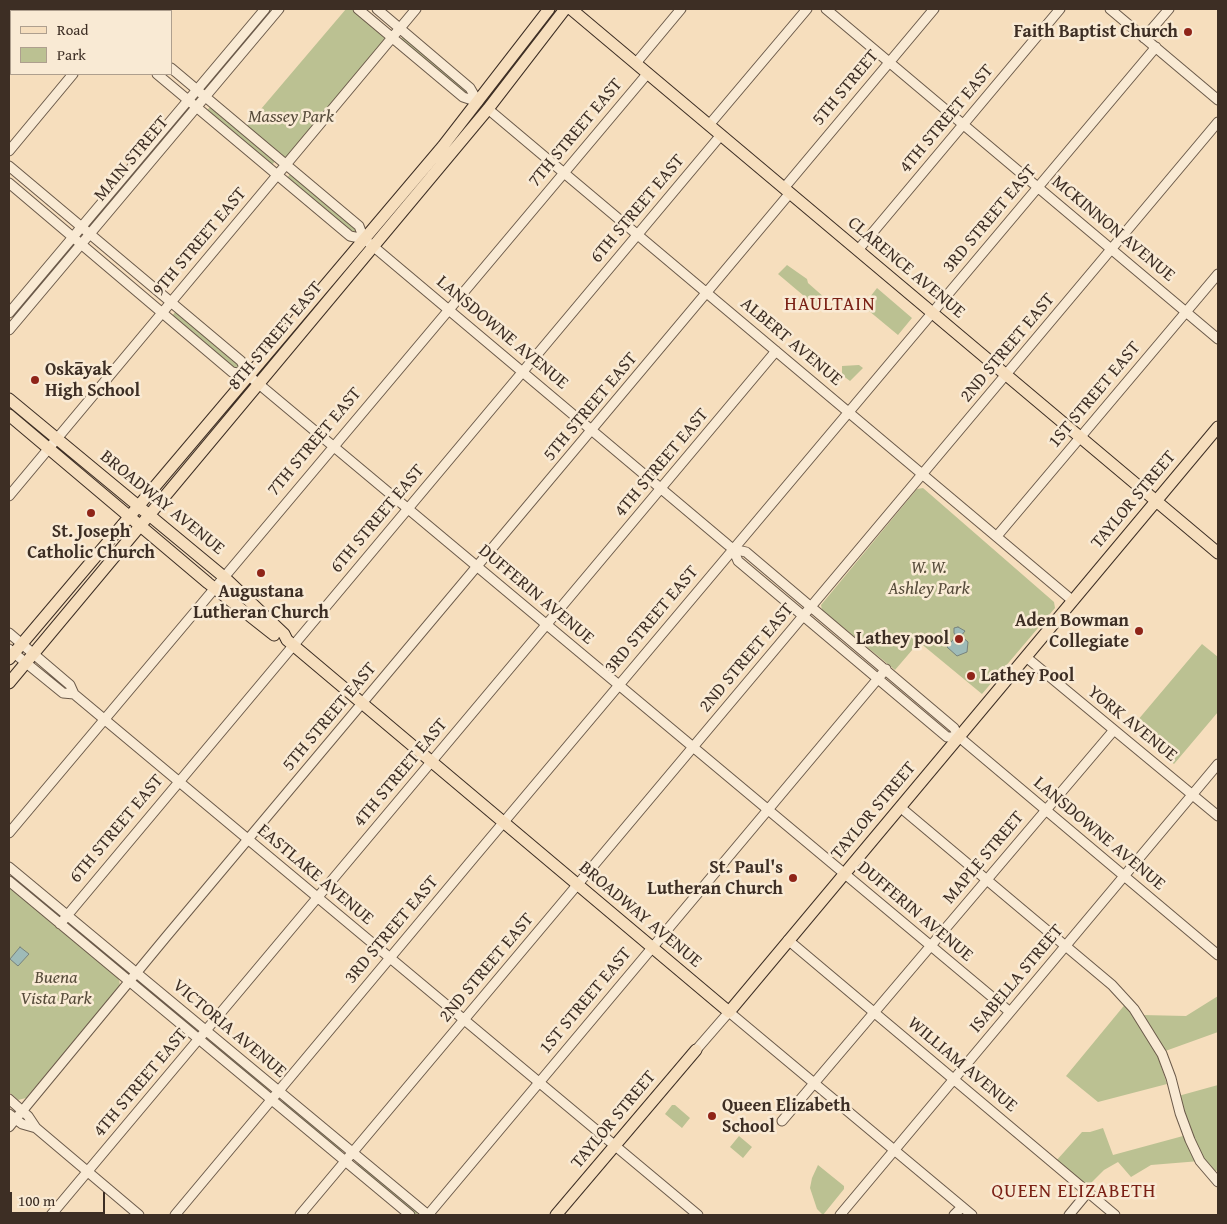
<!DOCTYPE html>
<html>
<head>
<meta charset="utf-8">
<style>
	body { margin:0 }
	#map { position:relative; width:1227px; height:1224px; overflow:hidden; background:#f6debd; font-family:"Gentium Book Plus",serif }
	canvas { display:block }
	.frame { position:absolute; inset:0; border:10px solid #3d2e24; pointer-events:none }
	.legend { position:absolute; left:10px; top:10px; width:162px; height:65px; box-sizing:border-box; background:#f9ead4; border:1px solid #ae9f8e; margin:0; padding:6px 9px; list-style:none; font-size:15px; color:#3d2e24 }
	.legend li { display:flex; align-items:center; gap:10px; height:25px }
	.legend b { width:25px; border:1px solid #ae9f8e }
	.scale { position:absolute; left:10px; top:1192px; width:95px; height:22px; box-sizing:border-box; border:2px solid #3d2e24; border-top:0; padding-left:6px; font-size:15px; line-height:18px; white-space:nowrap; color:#3d2e24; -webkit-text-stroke:4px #f9ead4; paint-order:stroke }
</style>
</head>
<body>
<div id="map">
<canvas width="1227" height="1224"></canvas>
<div class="frame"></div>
<ul class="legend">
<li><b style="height:6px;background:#f6debd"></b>Road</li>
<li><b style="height:14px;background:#bbc192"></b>Park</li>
</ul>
<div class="scale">100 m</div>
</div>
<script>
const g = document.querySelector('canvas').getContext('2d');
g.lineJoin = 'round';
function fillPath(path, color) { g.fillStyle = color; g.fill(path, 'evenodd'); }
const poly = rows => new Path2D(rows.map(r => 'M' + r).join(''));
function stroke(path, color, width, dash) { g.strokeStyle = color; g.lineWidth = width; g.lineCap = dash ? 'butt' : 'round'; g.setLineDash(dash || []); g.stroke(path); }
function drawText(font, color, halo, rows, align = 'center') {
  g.font = font + ' "Gentium Book Plus",serif'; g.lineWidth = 5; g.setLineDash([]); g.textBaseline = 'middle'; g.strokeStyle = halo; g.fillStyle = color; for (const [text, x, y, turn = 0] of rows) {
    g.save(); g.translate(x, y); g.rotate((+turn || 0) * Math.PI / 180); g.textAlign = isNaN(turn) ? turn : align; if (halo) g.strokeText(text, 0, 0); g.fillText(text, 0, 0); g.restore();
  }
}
const green = poly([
	[268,9,277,9,208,89,204,86],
	[346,9,358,9,392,38,286,165,244,129],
	[404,36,470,93,467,96,400,39],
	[210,107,275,161,272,165,207,110],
	[186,108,190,111,92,225,90,223],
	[291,173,358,230,354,235,287,178],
	[72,245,74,247,9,326,9,323,23,303],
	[787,265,807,279,808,283,825,298,817,307,778,274],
	[877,288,912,318,898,335,863,306],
	[176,311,237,362,239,368,234,368,172,316],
	[859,365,863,368,850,381,842,375,842,366],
	[923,488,1054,602,1055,608,982,694,919,642,895,670,822,610,821,605,917,489],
	[1202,644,1218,657,1218,712,1174,764,1132,727],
	[9,887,119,979,120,986,26,1098,18,1100,9,1092],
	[142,982,197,1028,194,1031,140,985],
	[1218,996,1218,1032,1157,1054,1167,1084,1098,1102,1066,1076,1127,1002,1142,1015,1186,1016],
	[212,1041,269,1088,267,1091,210,1043],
	[1218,1085,1218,1169,1211,1177,1200,1161,1151,1165,1131,1177,1118,1162,1104,1170,1087,1187,1056,1161,1082,1132,1090,1132,1103,1128,1113,1155,1183,1136,1171,1098],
	[284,1100,343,1150,341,1153,281,1103],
	[672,1105,675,1105,690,1118,682,1128,665,1114],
	[739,1136,752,1147,743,1158,730,1147],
	[358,1163,418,1212,416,1215,356,1167],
	[818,1165,844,1186,844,1189,823,1215,817,1209,810,1188,812,1178]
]);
const water = poly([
	[958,627,965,631,961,636,968,642,967,652,957,656,947,647,956,636,954,633,954,628,958,627],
	[20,947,29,954,18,966,10,959,20,947]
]);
const minor = poly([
	[79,9,82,11],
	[100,9,103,11],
	[358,9,463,97,478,102],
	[377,9,470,88,478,102],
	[826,9,1218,339],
	[1110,9,1218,100],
	[125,11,127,9],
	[1144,38,1169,9],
	[636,63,681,9],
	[171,68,359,226,364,239],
	[157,74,350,236,364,239,374,247,728,545,733,549,738,561,947,737,959,737],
	[488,109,1073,601],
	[709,125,807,9],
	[9,151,73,74],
	[9,166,241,361,248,375,1010,1012],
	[9,183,232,372,248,375],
	[784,188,934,9],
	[858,250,1060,9],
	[9,313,265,9],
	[9,330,279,9],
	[9,496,416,9],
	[997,536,1218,274],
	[733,549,746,552,954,728,959,737,965,742,1218,955],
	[9,633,70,685,74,694,698,1215],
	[9,649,63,693,74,694],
	[1026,657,1218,816],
	[900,807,1112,985,1134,1009,1162,1054,1171,1078,1180,1113,1190,1140,1200,1161,1218,1182],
	[9,833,648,73],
	[9,867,428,1215],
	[9,881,410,1215],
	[60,924,721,135],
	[788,940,1115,1215],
	[696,1050,729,1012,972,1215],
	[9,1099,28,1116,36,1128,139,1215],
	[9,1114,22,1124,36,1128],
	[782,1121,1114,730],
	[9,1127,166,937,790,193],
	[51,1215,776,351],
	[175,1215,471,861,1156,47],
	[300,1215,1218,122],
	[428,1215,886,669],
	[840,1215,1218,764],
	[954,1215,962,1207],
	[1069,1215,1088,1192]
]);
const major = poly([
	[571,9,1218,553],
	[9,399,224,577,284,634,287,640,729,1012,1218,427],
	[9,415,208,583,274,635],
	[9,659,443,146,549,9],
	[9,683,488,109,565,9],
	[556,1215,696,1050]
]);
const markers = [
	[1188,32,5,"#8f2418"],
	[35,380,5,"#8f2418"],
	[91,513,5,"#8f2418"],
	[261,573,5,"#8f2418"],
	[1139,631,5,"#8f2418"],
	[959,639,5,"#8f2418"],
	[971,676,5,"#8f2418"],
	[793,878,5,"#8f2418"],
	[712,1116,5,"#8f2418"]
];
const poiNames = [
	["Faith Baptist Church",1178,32],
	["Oskāyak",45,370,"left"],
	["High School",45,391,"left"],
	["St. Joseph",91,532,"center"],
	["Catholic Church",91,553,"center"],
	["Augustana",261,592,"center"],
	["Lutheran Church",261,613,"center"],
	["Aden Bowman",1129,621],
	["Collegiate",1129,642],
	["Lathey pool",949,639],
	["Lathey Pool",981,676,"left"],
	["St. Paul's",783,868],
	["Lutheran Church",783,889],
	["Queen Elizabeth",722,1106,"left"],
	["School",722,1127,"left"]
];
const streetNames = [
	["5TH STREET",846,88,-50],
	["4TH STREET EAST",947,119,-50],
	["7TH STREET EAST",576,133,-50],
	["MAIN STREET",132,159,-50],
	["6TH STREET EAST",638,209,-50],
	["3RD STREET EAST",990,219,-50],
	["MCKINNON AVENUE",1113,229,40],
	["9TH STREET EAST",200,242,-50],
	["CLARENCE AVENUE",906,268,40],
	["LANSDOWNE AVENUE",502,333,40],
	["8TH STREET EAST",276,336,-50],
	["ALBERT AVENUE",791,342,40],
	["2ND STREET EAST",1008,348,-50],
	["1ST STREET EAST",1095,395,-50],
	["5TH STREET EAST",591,407,-50],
	["7TH STREET EAST",315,442,-50],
	["4TH STREET EAST",662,463,-50],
	["TAYLOR STREET",1134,500,-50],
	["BROADWAY AVENUE",162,503,39],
	["6TH STREET EAST",378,519,-50],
	["DUFFERIN AVENUE",536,595,40],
	["3RD STREET EAST",652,620,-50],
	["2ND STREET EAST",747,658,-50],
	["5TH STREET EAST",330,717,-50],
	["YORK AVENUE",1132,724,39],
	["4TH STREET EAST",401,773,-50],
	["TAYLOR STREET",874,811,-50],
	["6TH STREET EAST",117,829,-50],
	["LANSDOWNE AVENUE",1099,834,40],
	["MAPLE STREET",984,858,-50],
	["EASTLAKE AVENUE",315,875,40],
	["DUFFERIN AVENUE",915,912,40],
	["BROADWAY AVENUE",640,915,40],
	["3RD STREET EAST",392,930,-50],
	["2ND STREET EAST",487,968,-50],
	["ISABELLA STREET",1017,979,-50],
	["1ST STREET EAST",586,1001,-50],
	["VICTORIA AVENUE",229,1029,40],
	["WILLIAM AVENUE",962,1065,40],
	["4TH STREET EAST",141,1083,-50],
	["TAYLOR STREET",614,1120,-50]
];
const parkNames = [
	["Massey Park",291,117],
	["W. W.",929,568],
	["Ashley Park",929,589],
	["Buena",56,978],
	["Vista Park",56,999]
];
const neighbourhoodNames = [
	["HAULTAIN",830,305],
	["QUEEN ELIZABETH",1074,1192]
];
fillPath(green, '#bbc192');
fillPath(water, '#9ebbb8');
stroke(water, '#77837d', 1);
stroke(minor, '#6b5a4a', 11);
stroke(major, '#3d2e24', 13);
stroke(minor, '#f9ead4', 9);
stroke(major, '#f6debd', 11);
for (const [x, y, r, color] of markers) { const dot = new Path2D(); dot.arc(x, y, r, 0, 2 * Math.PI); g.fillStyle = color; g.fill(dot); stroke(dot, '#f9ead4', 2); }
drawText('bold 18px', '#3d2e24', '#f9ead4', poiNames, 'right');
drawText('18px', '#3d2e24', '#f9ead4', streetNames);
drawText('italic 18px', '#564b3a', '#f9ead4', parkNames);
g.letterSpacing = '1px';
drawText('19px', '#7a1f14', '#f9ead4', neighbourhoodNames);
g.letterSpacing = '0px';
</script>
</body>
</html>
